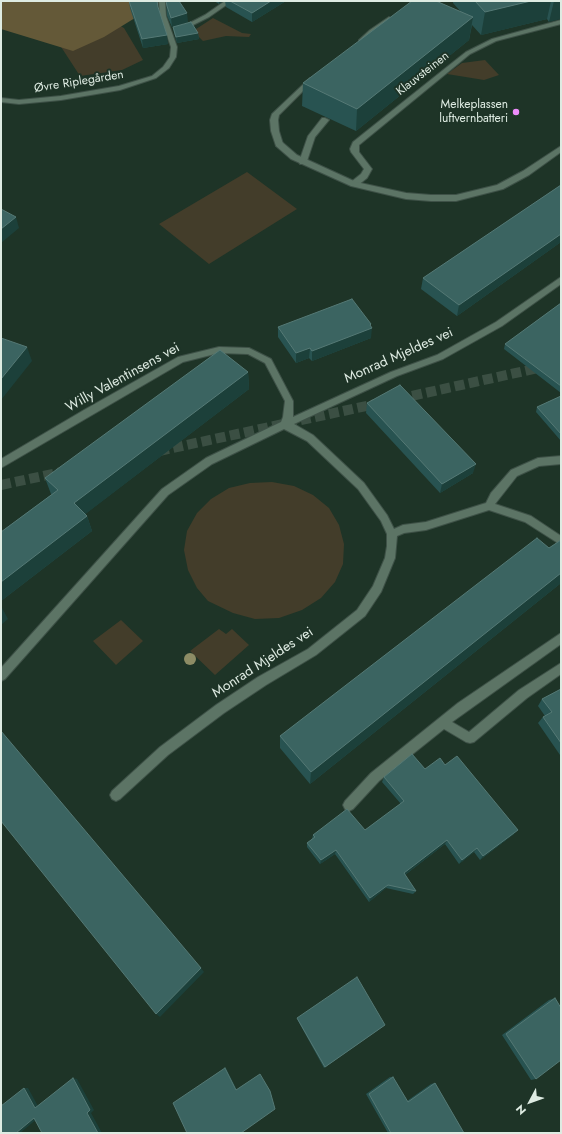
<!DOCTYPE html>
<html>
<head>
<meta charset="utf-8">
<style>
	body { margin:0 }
	#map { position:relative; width:562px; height:1134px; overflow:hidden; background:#1e3427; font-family:Jost,sans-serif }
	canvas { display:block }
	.frame { position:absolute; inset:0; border:2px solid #deebe2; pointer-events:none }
	.north { position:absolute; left:510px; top:1082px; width:40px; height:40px; -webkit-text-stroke:3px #1e3427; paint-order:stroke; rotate:229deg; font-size:11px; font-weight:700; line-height:16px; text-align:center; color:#deebe2 }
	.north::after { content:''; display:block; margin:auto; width:14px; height:18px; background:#deebe2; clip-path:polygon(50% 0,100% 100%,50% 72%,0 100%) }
</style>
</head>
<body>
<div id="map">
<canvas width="562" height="1134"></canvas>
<div class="frame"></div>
<div class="north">N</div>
</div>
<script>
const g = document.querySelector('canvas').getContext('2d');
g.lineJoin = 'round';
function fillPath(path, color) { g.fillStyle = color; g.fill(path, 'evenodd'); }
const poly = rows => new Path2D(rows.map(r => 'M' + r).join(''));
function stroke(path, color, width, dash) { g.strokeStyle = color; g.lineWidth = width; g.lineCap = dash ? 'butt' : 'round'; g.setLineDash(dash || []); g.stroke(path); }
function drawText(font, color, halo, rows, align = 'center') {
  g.font = font + ' Jost,sans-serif'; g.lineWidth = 4; g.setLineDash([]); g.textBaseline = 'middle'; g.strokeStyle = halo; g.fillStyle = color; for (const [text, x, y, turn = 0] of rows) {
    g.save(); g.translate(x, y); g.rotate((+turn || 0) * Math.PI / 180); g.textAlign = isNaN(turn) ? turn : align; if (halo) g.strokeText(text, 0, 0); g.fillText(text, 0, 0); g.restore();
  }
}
const green = poly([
	[213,18,242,33,251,34,249,37,226,36,203,41,193,31],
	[113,22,124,28,143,60,122,70,80,76,54,36],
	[485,60,499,75,484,80,447,74,462,63],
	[247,172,297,209,209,264,159,224],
	[272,482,294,486,313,495,329,508,339,525,344,544,343,564,335,582,321,598,302,610,279,618,255,619,233,613,208,601,197,588,188,570,184,550,187,531,197,513,211,499,229,488,250,483],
	[121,620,143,641,116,665,93,641],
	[219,629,226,634,232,629,249,645,215,675,190,651]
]);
const forest = poly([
	[1,1,159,1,161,2,104,37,73,51,1,29]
]);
const primaryTunnel = poly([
	[398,399,561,363],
	[159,451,380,403],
	[1,485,62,472]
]);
const service = poly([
	[389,17,392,19,391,20,363,42,359,42,359,40,370,30,389,17],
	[561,20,561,24,496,41,470,54,359,145,359,152,372,169,367,178,357,186,351,186,351,182,361,174,364,169,351,152,350,149,353,142,447,67,466,52,492,39,561,20],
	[310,78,315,79,279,115,278,120,279,131,283,144,279,146,276,146,271,131,270,120,272,114,310,78],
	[322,118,325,118,329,120,315,137,306,164,300,164,299,162,308,136,322,118]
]);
const minor = poly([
	[159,1,165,1,166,16,177,47,176,57,169,68,156,78,120,90,61,100,19,104,1,102,1,98,19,100,61,96,119,86,152,76,163,67,170,57,171,47,160,16,159,1],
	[225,1,232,1,209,17,183,30,178,29,205,15,225,1],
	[276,142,282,142,297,155,356,182,406,193,431,195,456,195,497,185,523,171,561,146,561,152,529,175,503,189,456,201,431,201,406,199,351,186,291,159,276,146,276,142],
	[561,277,561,284,502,326,443,359,397,376,294,424,313,435,364,483,387,515,394,529,403,525,426,522,486,503,491,493,511,470,538,458,561,456,561,464,539,466,517,476,495,504,531,516,561,536,561,545,525,522,489,510,426,530,404,533,397,536,395,558,381,592,365,616,316,655,266,685,224,713,168,755,120,799,116,801,112,799,110,795,112,791,160,747,216,705,258,677,308,649,357,610,373,586,385,558,387,546,387,534,381,521,358,489,307,441,284,429,212,464,168,495,5,679,1,681,1,668,162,489,206,458,281,422,283,417,285,401,265,363,248,354,219,353,183,362,1,468,1,459,84,410,178,357,219,347,249,348,271,359,293,401,293,417,391,372,437,355,496,322,561,277],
	[561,633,561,644,452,722,469,732,519,690,561,663,561,674,527,698,474,742,470,743,466,742,444,729,379,781,353,809,349,811,345,809,343,805,345,801,371,773,458,703,561,633]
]);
const trees = [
	[190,659]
];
const wall = poly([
	[129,1,158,1,158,9,168,44,143,48,130,8],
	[166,1,188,22,172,27,167,16],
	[214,1,223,1,219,4],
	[225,1,286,1,252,22,226,7],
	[453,1,561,1,549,22,547,19,481,35,472,25,469,40,356,131,302,106,303,83,461,12,453,3],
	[173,27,198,33,199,39,177,43,174,33],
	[561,185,561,242,457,316,421,289,423,278],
	[561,303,561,393,504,349,505,344],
	[371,324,371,338,312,361,309,358,296,363,278,337,278,327],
	[248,372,249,389,85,514,87,516,92,531,1,601,1,532,52,494,51,494,45,478],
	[561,396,561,441,536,412,537,407],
	[367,403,473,473,440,493,366,413],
	[561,540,561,583,310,784,280,748,280,736,549,548],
	[561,689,561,755,560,755,538,723,543,717,545,716,538,706,542,699],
	[445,765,514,834,480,860,474,852,459,864,445,844,405,875,416,891,413,894,386,888,369,902,335,854,320,864,307,847,307,843,312,839,313,835,365,830,401,804,382,782,384,777],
	[555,998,536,1079,531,1080,502,1035,549,1000],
	[297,1018,385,1025,324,1068,297,1019],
	[390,1077,393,1077,407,1101,431,1084,435,1083,464,1133,388,1133,366,1094]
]);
const shadedWall = poly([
	[219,1,223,1,219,4],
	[271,1,286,1,252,22,252,13],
	[531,1,551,1,547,19,481,35,485,12],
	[554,1,561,1,561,19,549,22],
	[187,13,188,22,172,27,171,18],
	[473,17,469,40,356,131,357,109],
	[198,33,199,39,177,43,176,37],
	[167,35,168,44,143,48,142,39],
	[16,217,19,228,1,243,1,229],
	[561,234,561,242,457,316,459,305],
	[371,324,371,328,372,328,371,338,312,361,312,351],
	[27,347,32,361,1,400,1,379],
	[310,348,309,358,296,363,296,353],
	[248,372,249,389,79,519,74,503],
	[476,464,473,473,440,493,442,484],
	[87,516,92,531,1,601,1,582],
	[561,573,561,583,310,784,311,772],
	[1,606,8,619,1,625],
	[518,830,514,834,480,860,483,856],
	[447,840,445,844,402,877,404,873],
	[477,848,474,852,459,864,462,860],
	[336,850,335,854,320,864,321,860],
	[388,885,386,888,369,902,370,898],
	[201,968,204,972,160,1017,156,1014],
	[225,1068,226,1068,237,1090,236,1090],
	[73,1078,77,1079,94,1110,91,1113,102,1133,98,1133,87,1113],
	[24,1088,28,1088,39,1108,35,1108],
	[34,1118,38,1118,20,1133,16,1133]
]);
const building = poly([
	[129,1,157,1,158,7,167,35,142,39,129,1],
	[166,1,179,1,187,13,171,18,167,6,166,1],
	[230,1,271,1,252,13,230,1],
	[412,1,436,1,473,17,357,109,303,83,412,1],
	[475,1,531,1,485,12,475,1],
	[191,22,198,33,176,37,173,27,191,22],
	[561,185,561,234,459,305,423,278,561,185],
	[1,209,16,217,1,229,1,209],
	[352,299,371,324,370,325,372,328,312,351,310,348,296,353,278,327,352,299],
	[561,303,561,386,505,344,561,303],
	[1,338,27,347,1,379,1,338],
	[220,350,248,372,74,503,87,516,1,582,1,532,58,490,45,478,220,350],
	[400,385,476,464,442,484,367,403,400,385],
	[561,396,561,434,537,407,561,396],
	[537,538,549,548,561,540,561,573,311,772,280,736,537,538],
	[561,689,561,743,543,717,552,712,542,699,561,689],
	[1,731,201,968,156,1014,1,821,1,731],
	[412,754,425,769,440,758,445,765,457,756,518,830,483,856,477,848,462,860,447,840,404,873,416,891,388,885,370,898,336,850,321,860,307,843,315,837,313,835,347,809,365,830,404,801,384,777,412,754],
	[357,977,385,1025,325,1067,297,1018,357,977],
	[555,998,561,1008,561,1060,536,1079,506,1034,555,998],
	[225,1068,236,1090,260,1074,270,1091,275,1109,241,1133,187,1133,173,1103,225,1068],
	[393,1077,408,1102,435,1083,464,1133,391,1133,369,1094,393,1077],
	[73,1078,90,1110,87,1113,98,1133,42,1133,34,1118,16,1133,1,1133,1,1106,24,1088,35,1108,73,1078]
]);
const markers = [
	[516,112,4,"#ed8cfa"]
];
const farStreetnames = [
	["Klauvsteinen",423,74,-38],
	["Øvre Riplegården",79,82,-9]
];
const farPoinames = [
	["Melkeplassen",508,105],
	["luftvernbatteri",508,119]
];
const streetNames = [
	["Monrad Mjeldes vei",399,356,-24],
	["Willy Valentinsens vei",123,378,-29],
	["Monrad Mjeldes vei",263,663,-33]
];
fillPath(green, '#433d2a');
fillPath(forest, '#645938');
stroke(primaryTunnel, '#3b4f43', 10, [10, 4.5]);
stroke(service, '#3e5147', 2);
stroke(minor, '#3e5147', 2);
fillPath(service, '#5c7465');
fillPath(minor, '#5c7465');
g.fillStyle = '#8d8c65';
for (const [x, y] of trees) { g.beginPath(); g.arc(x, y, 6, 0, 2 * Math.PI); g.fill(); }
fillPath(wall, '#285351');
fillPath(shadedWall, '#1c403a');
fillPath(building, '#3b6461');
stroke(building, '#557975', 1);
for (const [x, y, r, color] of markers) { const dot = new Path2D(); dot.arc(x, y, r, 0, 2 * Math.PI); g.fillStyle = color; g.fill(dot); stroke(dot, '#1e3427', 1.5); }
drawText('12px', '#deebe2', '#1e3427', farStreetnames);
drawText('12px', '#deebe2', '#1e3427', farPoinames, 'right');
drawText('14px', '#deebe2', '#1e3427', streetNames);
</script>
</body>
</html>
